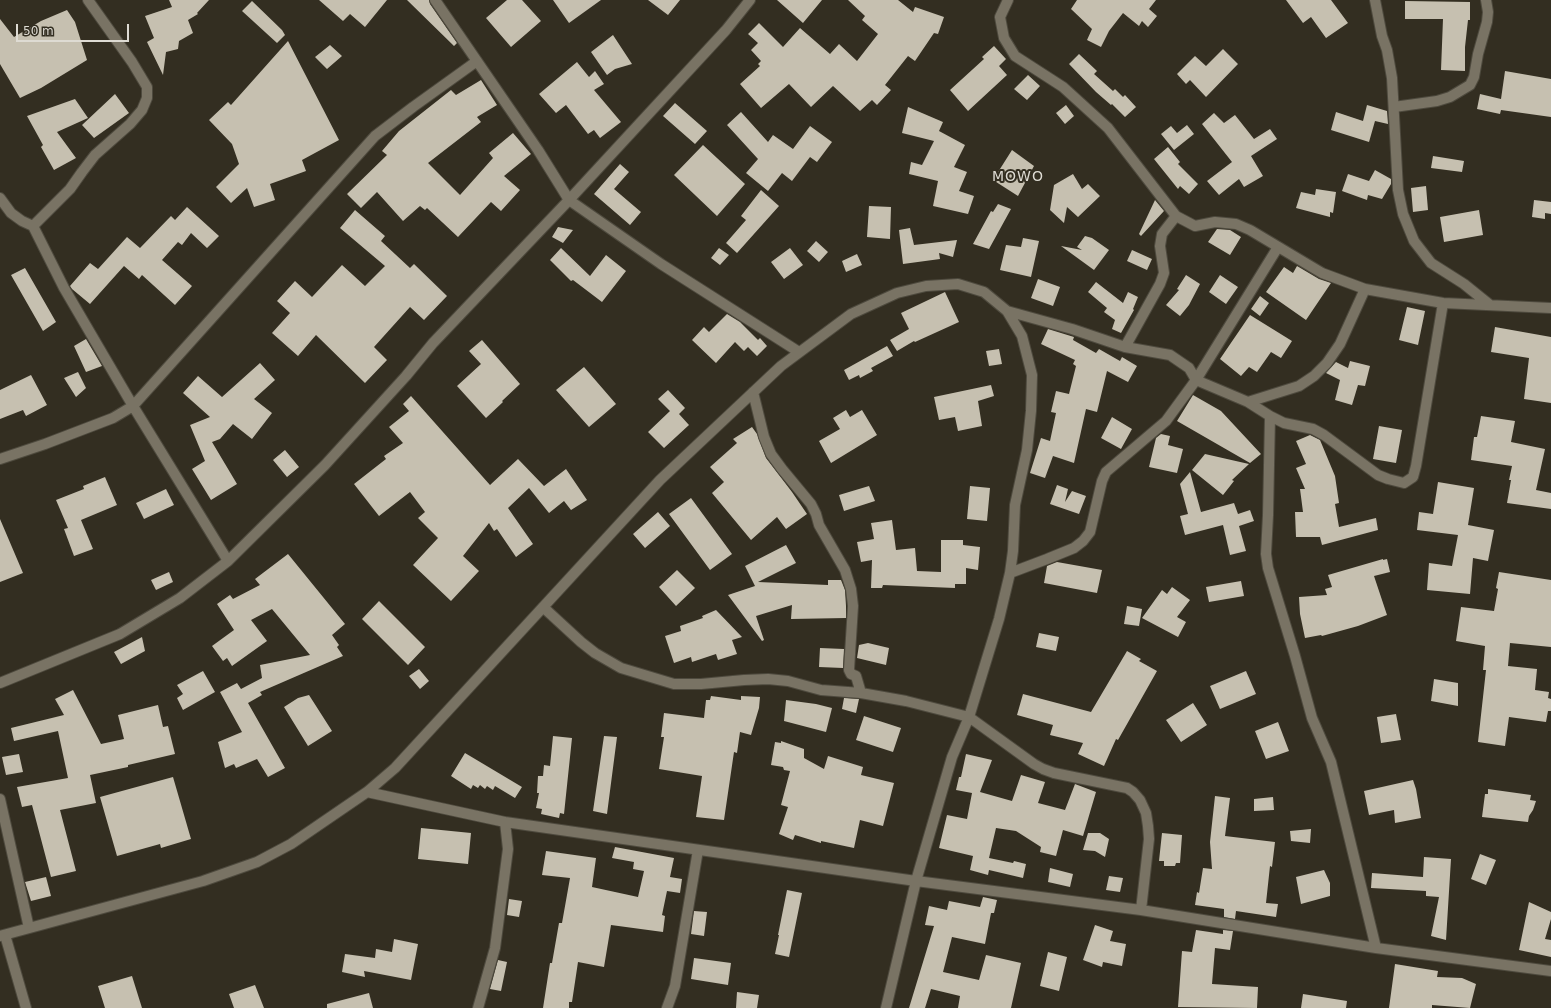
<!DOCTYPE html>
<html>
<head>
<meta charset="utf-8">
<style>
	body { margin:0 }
	#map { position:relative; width:1551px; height:1008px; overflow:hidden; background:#332e21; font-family:"DejaVu Sans",sans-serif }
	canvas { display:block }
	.scale { position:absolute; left:16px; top:24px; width:113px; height:18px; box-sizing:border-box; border:2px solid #dedbd3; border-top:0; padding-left:5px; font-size:12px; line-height:14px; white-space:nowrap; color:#dedbd3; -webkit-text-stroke:3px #332e21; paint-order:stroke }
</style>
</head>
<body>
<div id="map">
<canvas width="1551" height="1008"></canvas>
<div class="scale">50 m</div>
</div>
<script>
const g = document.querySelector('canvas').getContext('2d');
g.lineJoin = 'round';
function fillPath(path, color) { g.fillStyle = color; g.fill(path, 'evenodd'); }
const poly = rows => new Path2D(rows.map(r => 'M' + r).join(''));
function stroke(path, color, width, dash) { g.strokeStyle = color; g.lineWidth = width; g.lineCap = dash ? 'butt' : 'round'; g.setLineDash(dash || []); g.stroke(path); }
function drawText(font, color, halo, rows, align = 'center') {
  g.font = font + ' "DejaVu Sans",sans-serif'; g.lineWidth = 4; g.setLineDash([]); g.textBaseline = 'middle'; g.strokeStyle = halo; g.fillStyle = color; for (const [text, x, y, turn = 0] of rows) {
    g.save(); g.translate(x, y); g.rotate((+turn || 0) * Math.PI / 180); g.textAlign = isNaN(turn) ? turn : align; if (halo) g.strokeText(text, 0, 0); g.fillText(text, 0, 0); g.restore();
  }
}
const building = poly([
	[169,0,209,0,197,13,198,14,188,20,193,33,179,41,178,49,166,52,163,75,147,42,154,38,145,16,172,7],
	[319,0,387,0,365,27,350,14,343,21],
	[407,0,429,0,430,4,457,43,454,46],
	[507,0,522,0,541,21,511,47,486,18],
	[553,0,601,0,569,23],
	[648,0,680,0,668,15],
	[777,0,822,0,803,23],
	[848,0,898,0,913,12,915,7,944,17,938,34,934,33,915,61,908,56,885,85,891,90,877,105,872,100,860,111,833,86,811,107,789,84,761,108,740,84,760,66,758,64,761,61,751,50,758,43,748,34,759,23,783,47,800,28,830,54,839,44,857,61,878,34,862,20,865,16],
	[1077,0,1156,0,1149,9,1157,16,1148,27,1142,21,1139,26,1123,13,1109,31,1101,47,1087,40,1092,29,1071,9],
	[1286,0,1331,0,1348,23,1326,38,1311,17,1303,23],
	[252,1,282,30,285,35,277,43,242,11],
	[1405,1,1470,2,1470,20,1468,20,1465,47,1465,71,1441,70,1443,19,1405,19],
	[67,10,75,22,87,60,41,88,20,98,0,64,0,19,14,37,41,21],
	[613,35,632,64,615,69,607,75,591,52],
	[288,41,339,140,302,160,306,171,270,184,275,200,254,207,247,188,231,203,216,187,239,164,232,144,209,120,228,102,231,105],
	[330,45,342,56,327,69,315,57],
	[994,46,1006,59,999,66,1007,75,968,111,950,90,984,59,982,57],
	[1223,49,1238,64,1206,97,1190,80,1186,84,1177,74,1195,56,1206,66],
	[1079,54,1097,71,1094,74,1113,91,1115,89,1123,97,1125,95,1136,107,1125,117,1112,104,1111,105,1096,92,1069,64],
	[577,62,589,77,595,71,604,84,594,90,621,122,600,138,594,130,588,134,566,105,556,113,539,94],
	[1505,71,1551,79,1551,117,1501,110,1500,114,1477,109,1480,94,1501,99],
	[1028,75,1040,86,1027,100,1014,89],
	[481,80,497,105,477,117,481,122,428,163,460,195,493,158,489,153,513,133,531,154,504,176,520,190,501,211,491,202,458,237,427,208,425,210,420,206,403,221,377,192,361,208,347,194,387,155,382,151,399,131,451,90,456,95],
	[115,94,129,113,94,138,82,125],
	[75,99,88,118,57,132,76,158,54,170,41,147,43,145,27,116],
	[675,103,707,131,695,144,663,116],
	[1066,105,1074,116,1065,124,1056,113],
	[1367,105,1387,111,1388,124,1375,121,1369,142,1331,130,1336,112,1363,121],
	[908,107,943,122,939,131,965,145,954,167,967,172,959,191,974,196,968,214,933,206,938,181,909,174,911,162,922,165,934,141,902,133],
	[741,112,768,142,773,135,793,149,810,126,832,142,817,162,810,157,792,181,782,173,768,191,746,173,758,159,727,125],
	[1214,113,1224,123,1235,115,1254,139,1270,129,1277,139,1251,156,1263,176,1244,187,1239,179,1219,195,1207,181,1232,162,1202,124],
	[1187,125,1194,134,1174,150,1161,134,1171,126,1177,133],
	[703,145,745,184,717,216,674,175],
	[1168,147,1180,162,1178,164,1198,184,1189,194,1180,186,1178,189,1154,159],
	[1012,150,1034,166,1018,196,993,180],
	[1433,156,1464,161,1462,172,1431,168],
	[620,164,629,172,614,189,641,212,630,225,594,194],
	[1375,170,1391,179,1391,184,1382,199,1368,195,1367,200,1342,191,1348,174,1369,181],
	[1073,174,1082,189,1088,184,1100,196,1078,217,1067,207,1064,223,1050,210,1054,185],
	[1426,186,1428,210,1413,212,1411,188],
	[1316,189,1336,192,1333,213,1330,212,1330,217,1296,208,1301,192,1315,195],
	[761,190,779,206,737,253,726,243,746,220,741,216],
	[1155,200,1164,211,1141,236,1139,234],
	[1534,200,1551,202,1551,214,1545,213,1545,219,1532,217],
	[998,204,1011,209,989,249,973,244,991,211,993,212],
	[869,206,891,207,890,239,867,237],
	[187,207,219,236,207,248,191,233,182,245,178,242,162,260,192,286,175,305,142,275,139,279,124,266,90,304,72,289,70,286,90,263,98,269,127,237,140,248,171,216,175,220],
	[355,210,385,236,381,241,410,268,414,264,447,296,424,320,410,307,374,347,387,360,365,383,316,335,298,356,272,333,290,313,277,301,295,281,312,297,342,265,365,286,385,266,340,228],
	[1479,210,1483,235,1444,242,1440,217],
	[558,227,573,230,563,243,552,237],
	[910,228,914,245,957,240,953,257,939,253,940,259,903,264,899,230],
	[1217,229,1230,230,1241,237,1230,255,1208,242],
	[1085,236,1092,238,1109,250,1094,270,1061,246,1082,250,1077,247],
	[1023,238,1039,241,1031,277,1000,270,1006,245,1021,247],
	[816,241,828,252,819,262,807,251],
	[561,248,590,276,606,255,626,271,602,302,573,280,571,281,550,260],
	[719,248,729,255,720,265,711,258],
	[790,248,803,265,784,279,771,262],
	[1132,250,1152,259,1147,270,1127,261],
	[857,254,862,265,846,272,842,261],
	[1297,266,1319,279,1331,283,1306,320,1266,292,1284,267,1293,273],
	[25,268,56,322,43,331,11,275],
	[1186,275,1200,284,1189,305,1180,316,1166,305,1179,290,1177,289],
	[1220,275,1238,287,1226,304,1209,292],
	[1038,279,1060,287,1053,306,1031,298],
	[1096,282,1123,303,1128,292,1138,297,1133,309,1134,310,1121,333,1112,329,1115,320,1104,312,1107,308,1088,292],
	[945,292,959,322,915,342,914,341,897,351,890,340,909,329,901,313],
	[1260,296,1269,303,1260,316,1251,309],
	[1407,307,1425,311,1418,345,1399,340],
	[727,314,740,322,758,340,760,338,767,346,757,356,748,347,744,351,735,342,716,363,692,340,704,327,709,332],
	[1250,315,1292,341,1281,358,1271,352,1257,372,1249,367,1241,376,1220,359],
	[1495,327,1551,337,1551,403,1524,399,1529,358,1491,352],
	[1048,329,1074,337,1073,340,1096,353,1099,349,1120,361,1122,357,1137,366,1128,382,1107,371,1097,412,1086,409,1074,463,1053,456,1045,478,1030,473,1041,438,1050,441,1056,413,1051,412,1056,391,1069,394,1076,366,1073,364,1075,360,1041,344],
	[86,339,102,366,86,372,74,346],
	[482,340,520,384,502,401,503,402,486,418,457,386,481,364,469,351],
	[887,346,893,356,871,368,873,371,860,378,859,375,849,380,844,370],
	[999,349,1002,364,989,366,986,351],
	[1350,361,1370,366,1365,386,1358,385,1352,405,1335,400,1340,380,1326,373,1336,362,1348,368],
	[260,363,275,380,254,399,272,413,252,439,233,424,220,439,212,442,237,484,211,500,192,469,205,461,190,425,210,417,183,393,198,376,222,397],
	[584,367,616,404,589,427,556,390],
	[78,372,86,388,76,397,64,378],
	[31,375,47,405,26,416,23,410,0,419,0,390],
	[991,385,994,396,978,401,982,426,958,431,955,417,939,420,934,397],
	[668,390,685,408,679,414,689,425,664,448,648,432,670,411,658,399],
	[1193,395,1221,411,1261,454,1250,463,1177,421],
	[411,396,490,485,518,459,544,486,566,469,587,500,571,510,564,501,549,513,529,488,508,508,533,544,516,557,497,529,494,531,489,523,463,556,479,571,451,601,413,565,438,538,418,518,425,512,410,492,379,516,354,484,386,459,384,456,403,443,389,427,409,411,403,404],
	[846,410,850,417,862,410,877,435,831,463,819,441,840,429,833,418],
	[1481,416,1515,421,1511,442,1545,449,1536,490,1551,493,1551,509,1507,503,1511,480,1509,480,1512,466,1471,460,1474,437,1477,437],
	[1112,417,1132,429,1121,449,1101,438],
	[1379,426,1402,430,1396,463,1373,459],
	[752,427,757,434,766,458,792,492,807,514,786,529,777,517,751,540,712,493,724,482,710,467,737,443,733,439],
	[1161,434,1170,436,1168,445,1183,449,1177,473,1149,467,1156,438],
	[1310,435,1320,440,1335,476,1339,503,1335,504,1339,527,1376,518,1378,530,1322,545,1320,537,1296,537,1295,512,1303,512,1300,489,1305,489,1296,468,1306,464,1296,441],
	[285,450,299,467,287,477,273,460],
	[1205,454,1249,464,1232,480,1234,481,1223,495,1192,470],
	[1190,472,1201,512,1234,503,1238,514,1250,510,1254,521,1239,526,1246,551,1230,555,1223,525,1185,535,1180,516,1188,514,1180,484],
	[105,477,117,505,81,520,93,549,74,556,64,529,68,528,56,500,84,489,83,486],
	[1438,482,1474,488,1468,525,1494,530,1488,561,1473,558,1470,594,1427,590,1429,563,1452,566,1458,535,1417,530,1419,512,1433,514],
	[1057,485,1068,489,1065,502,1072,491,1086,496,1079,514,1050,504],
	[869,486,875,501,844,511,839,495],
	[970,486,990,488,987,521,967,519],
	[166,489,174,505,144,519,136,503],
	[691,498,732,554,710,570,669,514],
	[658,512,670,526,645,548,633,534],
	[0,519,23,573,0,582],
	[892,520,896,550,915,548,917,571,941,572,941,540,963,540,963,545,980,547,978,570,966,568,966,584,955,584,955,588,883,585,882,588,871,588,872,560,861,562,857,542,874,539,871,523],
	[786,545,796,563,758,582,828,585,828,580,841,580,845,590,846,606,846,618,791,619,792,605,756,616,764,640,762,641,728,595,755,586,745,566],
	[288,554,345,624,332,635,339,645,337,647,343,656,260,692,262,695,248,703,285,768,268,777,257,759,236,768,234,764,225,768,218,742,242,732,220,692,237,683,241,689,262,678,260,665,310,655,272,609,251,620,267,641,232,666,227,658,223,661,212,646,234,630,217,604,230,595,233,599,260,585,255,579],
	[1383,559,1383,560,1387,559,1390,572,1374,576,1387,615,1358,626,1322,636,1321,635,1305,638,1300,614,1299,597,1327,595,1325,589,1332,587,1328,575],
	[1057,562,1102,570,1097,593,1044,583,1047,566],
	[677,570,695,588,676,606,659,587],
	[169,572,173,582,156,590,151,580],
	[1499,572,1551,580,1551,647,1510,643,1508,666,1537,669,1535,690,1549,692,1548,698,1551,699,1551,711,1548,711,1546,722,1509,717,1505,746,1478,742,1486,670,1483,670,1485,646,1456,641,1461,607,1494,611,1498,589,1496,588],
	[1241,581,1244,596,1209,602,1206,587],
	[1172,587,1190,600,1177,617,1186,622,1178,637,1142,618,1162,590,1167,594],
	[379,601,425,647,408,665,362,619],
	[1127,606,1142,609,1139,626,1124,624],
	[716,610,742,637,732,640,737,654,718,660,716,654,692,662,691,657,674,663,665,636,681,631,680,626,703,618,702,616],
	[1039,633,1059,637,1056,651,1036,647],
	[142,637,145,651,121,664,114,652],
	[868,643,889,648,886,665,857,658,859,645],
	[820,648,844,649,843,668,819,667],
	[1127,651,1141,659,1139,661,1157,671,1118,740,1116,739,1104,766,1078,754,1083,743,1050,735,1053,725,1017,715,1023,694,1091,712],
	[419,669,429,681,420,689,409,676],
	[203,671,215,692,183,710,177,698,183,694,177,685],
	[1246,671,1256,694,1220,709,1210,686],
	[1434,679,1458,683,1458,706,1431,701],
	[73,690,101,744,124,739,118,715,158,705,163,727,168,726,175,754,128,765,128,767,90,775,96,803,60,810,76,871,51,877,32,805,22,807,17,787,68,778,58,731,14,741,11,728,64,715,55,699],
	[309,695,332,731,308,746,284,707,298,698],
	[711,696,741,700,741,696,760,697,759,708,751,735,740,732,737,753,734,752,724,820,696,817,702,776,659,769,664,737,661,737,664,713,704,718,706,700,710,700],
	[844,698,859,699,856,713,842,709],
	[786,700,816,704,832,708,826,732,784,721],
	[1193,703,1207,725,1181,742,1166,720],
	[1396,714,1401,740,1381,743,1377,717],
	[864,716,901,728,893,752,856,740],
	[1278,722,1289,751,1266,759,1255,731],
	[553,736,572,738,564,814,560,813,559,818,541,814,542,809,536,808,539,793,537,793,538,776,543,776,544,765,550,766],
	[604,736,617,737,607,814,593,811],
	[781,741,804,749,804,758,824,769,828,756,863,767,861,775,894,783,883,826,860,820,854,848,821,841,821,843,795,835,793,840,779,834,788,807,781,805,790,771,784,770,783,767,771,765,775,742,781,743],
	[465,753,522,787,515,798,495,786,493,790,487,786,485,789,480,785,478,788,473,785,471,789,451,776],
	[19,754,23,772,6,775,2,757],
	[966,754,992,760,980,792,1012,801,1021,775,1045,782,1038,803,1065,810,1075,784,1096,792,1083,836,1063,830,1056,856,1040,852,1041,847,1016,831,996,828,989,858,1013,863,1014,861,1026,864,1023,878,989,870,988,875,970,870,973,856,939,848,947,815,967,819,972,793,956,790,959,777,961,777],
	[173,777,191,839,161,848,160,844,117,856,100,797],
	[1413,780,1416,789,1421,818,1395,823,1394,810,1369,815,1364,791],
	[1488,789,1531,795,1530,800,1536,801,1533,810,1529,816,1528,822,1482,817,1485,794,1488,794],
	[1215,796,1230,798,1225,836,1275,842,1272,867,1270,866,1266,903,1278,904,1276,917,1236,911,1235,919,1224,917,1224,909,1195,905,1197,892,1199,893,1203,868,1212,869,1210,842],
	[1273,797,1274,810,1254,811,1254,799],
	[421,828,471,833,468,864,418,859],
	[1311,829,1310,843,1291,841,1290,831],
	[1088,833,1100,833,1109,839,1105,857,1095,851,1083,850],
	[1162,833,1182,835,1180,863,1176,863,1175,866,1164,866,1164,861,1159,861],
	[615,847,674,858,670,877,682,879,680,893,667,891,662,915,665,916,663,932,611,925,604,967,578,962,572,1002,569,1002,569,1008,543,1008,550,963,552,963,559,923,562,923,570,878,542,875,546,851,596,858,592,887,638,897,644,871,633,869,634,862,612,858],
	[1480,854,1496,860,1486,885,1471,879],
	[1424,857,1451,859,1446,940,1431,936,1439,897,1426,896,1426,891,1371,888,1372,873,1423,877],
	[1050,868,1073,874,1070,887,1048,882],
	[1324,870,1330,883,1330,896,1301,904,1296,877],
	[1109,876,1123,878,1120,892,1106,890],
	[46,877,51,896,31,901,25,882],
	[787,890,802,893,789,957,775,954,779,935,778,935],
	[983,897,997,900,994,913,991,913,985,944,952,937,943,972,979,980,986,955,1021,963,1011,1008,958,1008,960,996,931,989,925,1008,909,1008,934,926,925,925,929,906,947,910,949,901,980,907],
	[509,899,522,901,519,917,507,915],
	[1529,902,1551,912,1551,919,1545,939,1551,940,1551,957,1519,950],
	[694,911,707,912,704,936,691,934],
	[1095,925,1113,931,1110,941,1126,944,1122,966,1103,962,1102,967,1083,960],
	[1196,930,1223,934,1223,930,1233,931,1230,950,1215,948,1212,984,1258,987,1257,1008,1178,1007,1182,951,1192,952],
	[394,939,418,944,411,980,364,971,365,977,342,972,345,954,375,958,376,949,392,952],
	[1048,952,1067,957,1059,991,1040,986],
	[694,958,731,963,728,985,691,979],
	[498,960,507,962,501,991,490,989],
	[1395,964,1438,971,1437,977,1462,978,1476,984,1470,1008,1432,1005,1432,1008,1389,1008],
	[132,976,142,1008,105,1008,98,986],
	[255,985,264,1008,234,1008,229,994],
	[737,992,759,995,757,1008,736,1008],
	[369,993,373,1008,327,1008,327,1004],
	[1303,994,1347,1001,1346,1008,1301,1008]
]);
const minor = poly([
	[435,0,538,150,569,200,661,264,799,352],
	[1008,0,1000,17,1004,38,1015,56,1063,87,1108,128,1176,216,1195,226,1215,222,1236,224,1250,230,1322,273,1365,289,1443,303,1551,308],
	[1375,0,1382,36,1387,50,1392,78,1398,190,1403,214,1414,241,1431,263,1464,284,1490,305],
	[1394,107,1437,101,1450,97,1470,85,1474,77,1478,54,1487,22,1488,12,1486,0],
	[0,198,11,213,22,221,33,226,64,288,133,406,228,561],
	[33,226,70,189,82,172,95,155,130,124,142,110,147,98,147,87,132,62,88,0],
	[1007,311,1072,329,1125,347,1170,355,1189,368,1196,380,1248,402,1270,416,1284,423,1313,429,1324,435,1378,475,1388,479,1404,483,1413,477,1416,466,1443,303],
	[1125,347,1160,284,1164,273,1160,246,1162,234,1176,216],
	[753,392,764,437,771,454,782,469,811,504,816,514,819,525,845,570,851,589,853,606,849,670,851,674,856,676,861,693],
	[1248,402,1299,386,1314,376,1327,363,1340,344,1365,289],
	[1270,416,1268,515,1266,554,1268,568,1295,656,1312,718,1331,762,1376,948],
	[0,459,45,444,113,418,133,406,375,136,413,107,477,61],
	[1010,573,1047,559,1074,548,1083,541,1090,532,1102,481,1106,472,1166,421,1196,380,1278,247],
	[543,607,581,642,595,653,621,668,674,684,701,684,744,680,768,679,788,681,821,690,861,693,906,701,969,717,1034,764,1043,769,1054,773,1127,788,1133,792,1140,800,1146,813,1148,826,1149,839,1141,910],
	[0,683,120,634,180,598,228,561,325,465,406,376,433,343,569,200,726,30,750,0],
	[367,792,505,822,916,881,1141,910,1376,948,1551,971],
	[0,799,29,928],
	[5,935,26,1008],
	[0,936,203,881,257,862,291,844,367,792,395,768,660,480,781,366,851,314,897,293,926,286,958,284,984,292,1007,311,1022,336,1032,375,1031,411,1027,450,1015,505,1013,551,1010,573,999,619,969,717,952,757,916,881,886,1008],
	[478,1008,495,948,508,849,505,822],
	[667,1008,675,986,698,850]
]);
const quarterNames = [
	["MOWO",1018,177]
];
fillPath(building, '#c6c0b0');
stroke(minor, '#4e4a3e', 12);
stroke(minor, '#797364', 10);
g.letterSpacing = '1px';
drawText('14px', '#dedbd3', '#332e21', quarterNames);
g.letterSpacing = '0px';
</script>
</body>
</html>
